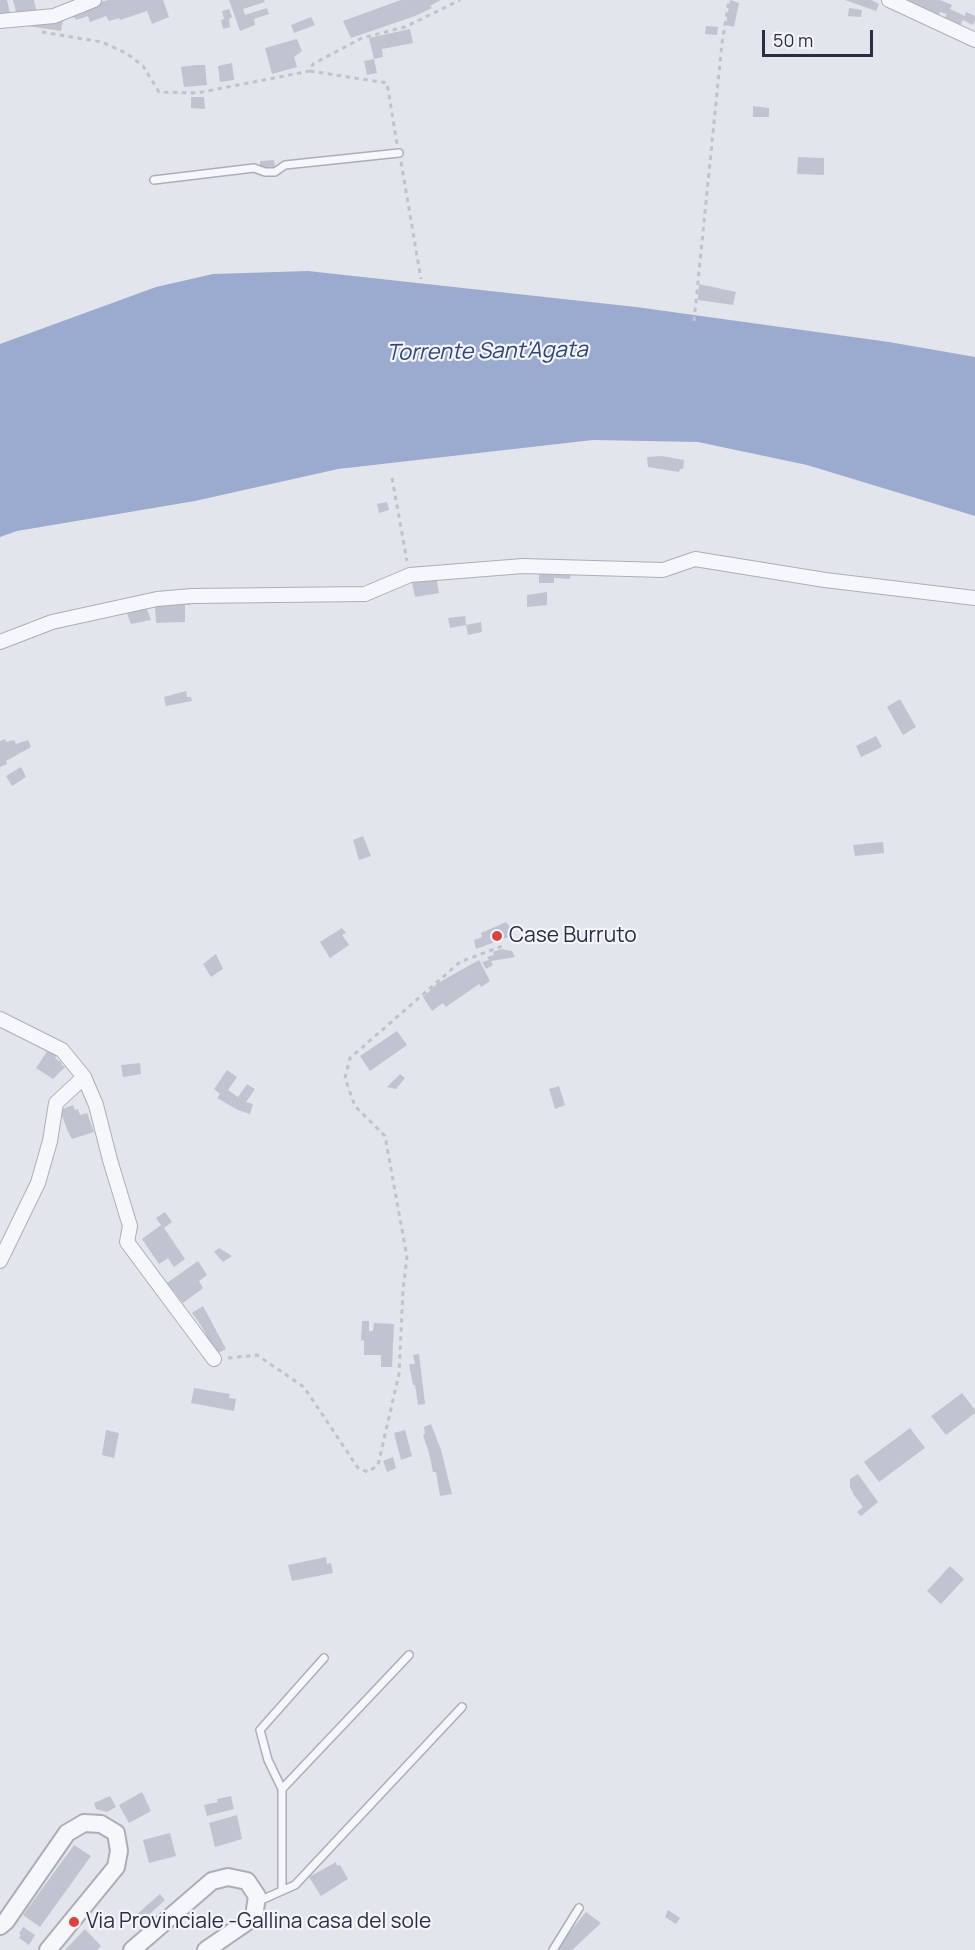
<!DOCTYPE html>
<html>
<head>
<meta charset="utf-8">
<style>
	body { margin:0 }
	#map { position:relative; width:975px; height:1950px; overflow:hidden; background:#e3e5ec; font-family:Manrope,sans-serif }
	canvas { display:block }
	.scale { position:absolute; left:762px; top:30px; width:111px; height:27px; box-sizing:border-box; border:3px solid #292e47; border-top:0; padding-left:8px; font-size:18px; line-height:21px; white-space:nowrap; color:#292e47; -webkit-text-stroke:4px #f3f5f9; paint-order:stroke }
</style>
</head>
<body>
<div id="map">
<canvas width="975" height="1950"></canvas>
<div class="scale">50 m</div>
</div>
<script>
const g = document.querySelector('canvas').getContext('2d');
g.lineJoin = 'round';
function fillPath(path, color) { g.fillStyle = color; g.fill(path, 'evenodd'); }
const poly = rows => new Path2D(rows.map(r => 'M' + r).join(''));
function stroke(path, color, width, dash) { g.strokeStyle = color; g.lineWidth = width; g.lineCap = dash ? 'butt' : 'round'; g.setLineDash(dash || []); g.stroke(path); }
function drawText(font, color, halo, rows, align = 'center') {
  g.font = font + ' Manrope,sans-serif'; g.lineWidth = 4.5; g.setLineDash([]); g.textBaseline = 'middle'; g.strokeStyle = halo; g.fillStyle = color; for (const [text, x, y, turn = 0] of rows) {
    g.save(); g.translate(x, y); g.rotate((+turn || 0) * Math.PI / 180); g.textAlign = isNaN(turn) ? turn : align; if (halo) g.strokeText(text, 0, 0); g.fillText(text, 0, 0); g.restore();
  }
}
const water = poly([
	[308,271,636,307,889,342,975,357,975,516,807,465,698,442,593,440,338,469,195,501,17,531,0,537,0,344,156,287,213,274]
]);
const building = poly([
	[0,0,7,0,11,17,0,18],
	[13,0,34,0,37,14,17,16],
	[108,0,163,0,169,17,152,24,147,11,120,20,119,18,109,21,106,16,90,22,88,16,76,20,74,17,63,20,61,31,21,25],
	[229,0,264,0,265,2,243,9,245,15,267,8,269,14,254,19,255,25,240,31],
	[401,0,441,0,430,6,432,8,415,16,351,38,343,21],
	[730,0,739,3,734,27,726,25],
	[845,0,871,0,879,4,876,11],
	[897,0,940,0,952,5,950,9,965,16,966,12,975,16,975,20,973,25,963,20,960,26,944,19,947,14,940,12,938,16],
	[849,8,862,10,861,17,848,16],
	[229,9,232,17,229,19,230,27,223,29,221,20,224,19,222,11],
	[311,17,315,25,294,33,291,25],
	[706,26,718,27,717,35,705,34],
	[410,29,413,43,382,49,383,57,374,59,369,38],
	[297,39,302,51,294,57,297,67,272,74,265,48],
	[374,59,377,73,367,75,364,61],
	[232,63,234,80,220,82,218,66],
	[196,65,205,65,207,85,184,87,181,67],
	[191,97,204,97,205,109,191,108],
	[753,106,769,108,769,117,753,117],
	[798,157,824,158,824,175,797,174],
	[274,160,275,169,266,170,266,167,260,168,260,161],
	[699,284,736,292,733,305,698,300],
	[662,456,684,460,683,469,680,469,679,472,648,467,647,457],
	[387,502,389,510,379,513,377,504],
	[539,571,571,572,570,579,554,578,554,583,539,583],
	[436,576,439,593,415,597,411,578],
	[547,592,547,605,527,607,527,595],
	[189,598,190,605,185,605,185,622,156,623,155,606,167,605,167,599],
	[146,607,151,620,131,624,126,611],
	[465,616,466,625,450,628,448,618],
	[481,622,482,632,468,635,466,625],
	[186,691,187,697,191,697,192,701,166,706,164,697],
	[900,699,916,727,903,735,887,707],
	[876,736,882,747,861,757,856,746],
	[5,739,6,742,14,740,16,744,28,740,31,747,6,761,7,764,0,767,0,741],
	[21,767,26,777,12,786,6,776],
	[363,836,371,856,359,860,353,840],
	[883,842,884,853,855,856,853,845],
	[506,922,511,928,513,928,514,935,476,949,474,940,482,937,481,933],
	[342,928,346,933,342,935,349,945,330,958,320,942],
	[501,949,512,951,515,957,491,961,493,965,486,969,482,962,489,960,487,957,494,955,493,952],
	[216,954,223,969,211,977,203,964],
	[479,960,490,981,481,987,479,984,446,1007,443,1003,432,1011,423,997,438,983],
	[397,1031,407,1045,370,1071,360,1056],
	[48,1050,57,1055,55,1058,62,1063,61,1064,65,1067,53,1079,36,1068],
	[140,1063,141,1074,123,1077,121,1065],
	[227,1070,237,1077,228,1090,238,1097,247,1084,255,1089,246,1102,253,1104,250,1114,238,1110,217,1098,220,1094,214,1089],
	[400,1074,405,1078,396,1089,387,1087],
	[559,1086,565,1105,555,1109,549,1089],
	[73,1105,75,1110,78,1109,80,1115,87,1113,94,1132,72,1139,68,1132,60,1110],
	[165,1212,172,1222,164,1228,185,1259,174,1267,168,1258,159,1264,142,1239,161,1225,156,1218],
	[219,1248,232,1256,223,1262,214,1252],
	[198,1261,207,1275,199,1281,203,1288,183,1303,167,1283],
	[203,1306,226,1349,216,1354,202,1327,192,1313],
	[362,1321,369,1321,369,1331,373,1331,374,1323,394,1324,392,1367,381,1367,381,1355,364,1355,364,1340,361,1341],
	[419,1354,425,1404,418,1405,415,1385,413,1385,409,1364,415,1364,413,1355],
	[194,1388,230,1394,229,1398,236,1399,234,1411,191,1403],
	[962,1393,975,1410,975,1413,946,1435,931,1416],
	[431,1424,441,1450,452,1494,440,1496,436,1472,433,1472,429,1453,423,1435,425,1434,424,1427],
	[910,1428,925,1448,879,1482,864,1462],
	[106,1430,119,1433,114,1458,102,1455],
	[405,1430,412,1456,401,1460,394,1433],
	[393,1457,396,1468,387,1472,383,1461],
	[858,1474,878,1502,861,1516,857,1512,863,1507,854,1495,850,1487,850,1479],
	[326,1557,327,1564,331,1563,333,1573,292,1581,288,1565],
	[950,1566,964,1579,941,1604,927,1591],
	[142,1792,151,1811,129,1823,119,1805],
	[110,1796,116,1807,107,1812,96,1809,94,1803],
	[231,1796,234,1809,207,1816,204,1805,218,1802,217,1799],
	[237,1815,242,1839,215,1847,209,1823],
	[170,1833,176,1856,149,1863,143,1840],
	[74,1845,91,1856,40,1927,23,1915],
	[336,1862,337,1866,340,1865,348,1879,321,1896,309,1877],
	[160,1894,165,1900,141,1922,135,1916],
	[668,1910,680,1918,676,1924,665,1917],
	[586,1912,601,1923,572,1950,555,1950],
	[23,1927,35,1935,29,1945,19,1938,21,1935,19,1934],
	[85,1929,101,1946,97,1950,65,1950]
]);
const path = poly([
	[42,32,102,42,126,53,143,66,159,92,197,93,310,71,313,64,362,38,405,27,460,0],
	[310,71,387,83,397,144],
	[401,162,421,279],
	[694,321,722,43,729,0],
	[392,478,407,561],
	[228,1358,257,1355,304,1387,358,1468,368,1472,378,1465,399,1374,403,1290,407,1257,385,1136,355,1106,345,1078,350,1058,460,962,505,945]
]);
const service = poly([
	[154,180,254,168,265,172,275,172,285,165,399,153],
	[282,1789,409,1655],
	[282,1890,282,1789,268,1760,260,1730,324,1658],
	[259,1901,295,1885,462,1707],
	[553,1950,579,1908]
]);
const minor = poly([
	[889,0,975,40],
	[0,21,54,16,94,0],
	[0,642,52,622,157,599,192,596,365,594,410,575,523,566,663,570,695,559,825,580,975,598],
	[0,1019,62,1050,84,1077,56,1103,50,1141,38,1183,0,1261],
	[84,1077,96,1105,110,1160,130,1226,127,1242,214,1359]
]);
const tertiary = poly([
	[0,1926,6,1921,67,1833,84,1823,101,1824,116,1833,119,1851,116,1867,48,1950],
	[132,1950,212,1881,228,1877,247,1881,257,1896,254,1917,206,1950]
]);
const markers = [
	[497,936,6,"#db443e"],
	[74,1922,6,"#db443e"]
];
const poiNames = [
	["Case Burruto",509,936],
	["Via Provinciale -Gallina casa del sole",86,1922]
];
const waterNames = [
	["Torrente Sant'Agata",487,352,-1]
];
fillPath(water, '#9babcf');
fillPath(building, '#c0c3d0');
stroke(service, '#abaeba', 10);
stroke(minor, '#abaeba', 16);
stroke(tertiary, '#abaeba', 20);
stroke(path, '#c1c3cb', 3, [4.5, 4.5]);
stroke(service, '#f6f7fa', 7);
stroke(minor, '#f6f7fa', 14);
stroke(tertiary, '#f6f7fa', 16);
for (const [x, y, r, color] of markers) { const dot = new Path2D(); dot.arc(x, y, r, 0, 2 * Math.PI); g.fillStyle = color; g.fill(dot); stroke(dot, '#f3f5f9', 2); }
drawText('21px', '#292e47', '#f3f5f9', poiNames, 'left');
drawText('italic 22px', '#2f447f', '#f3f5f9', waterNames);
</script>
</body>
</html>
